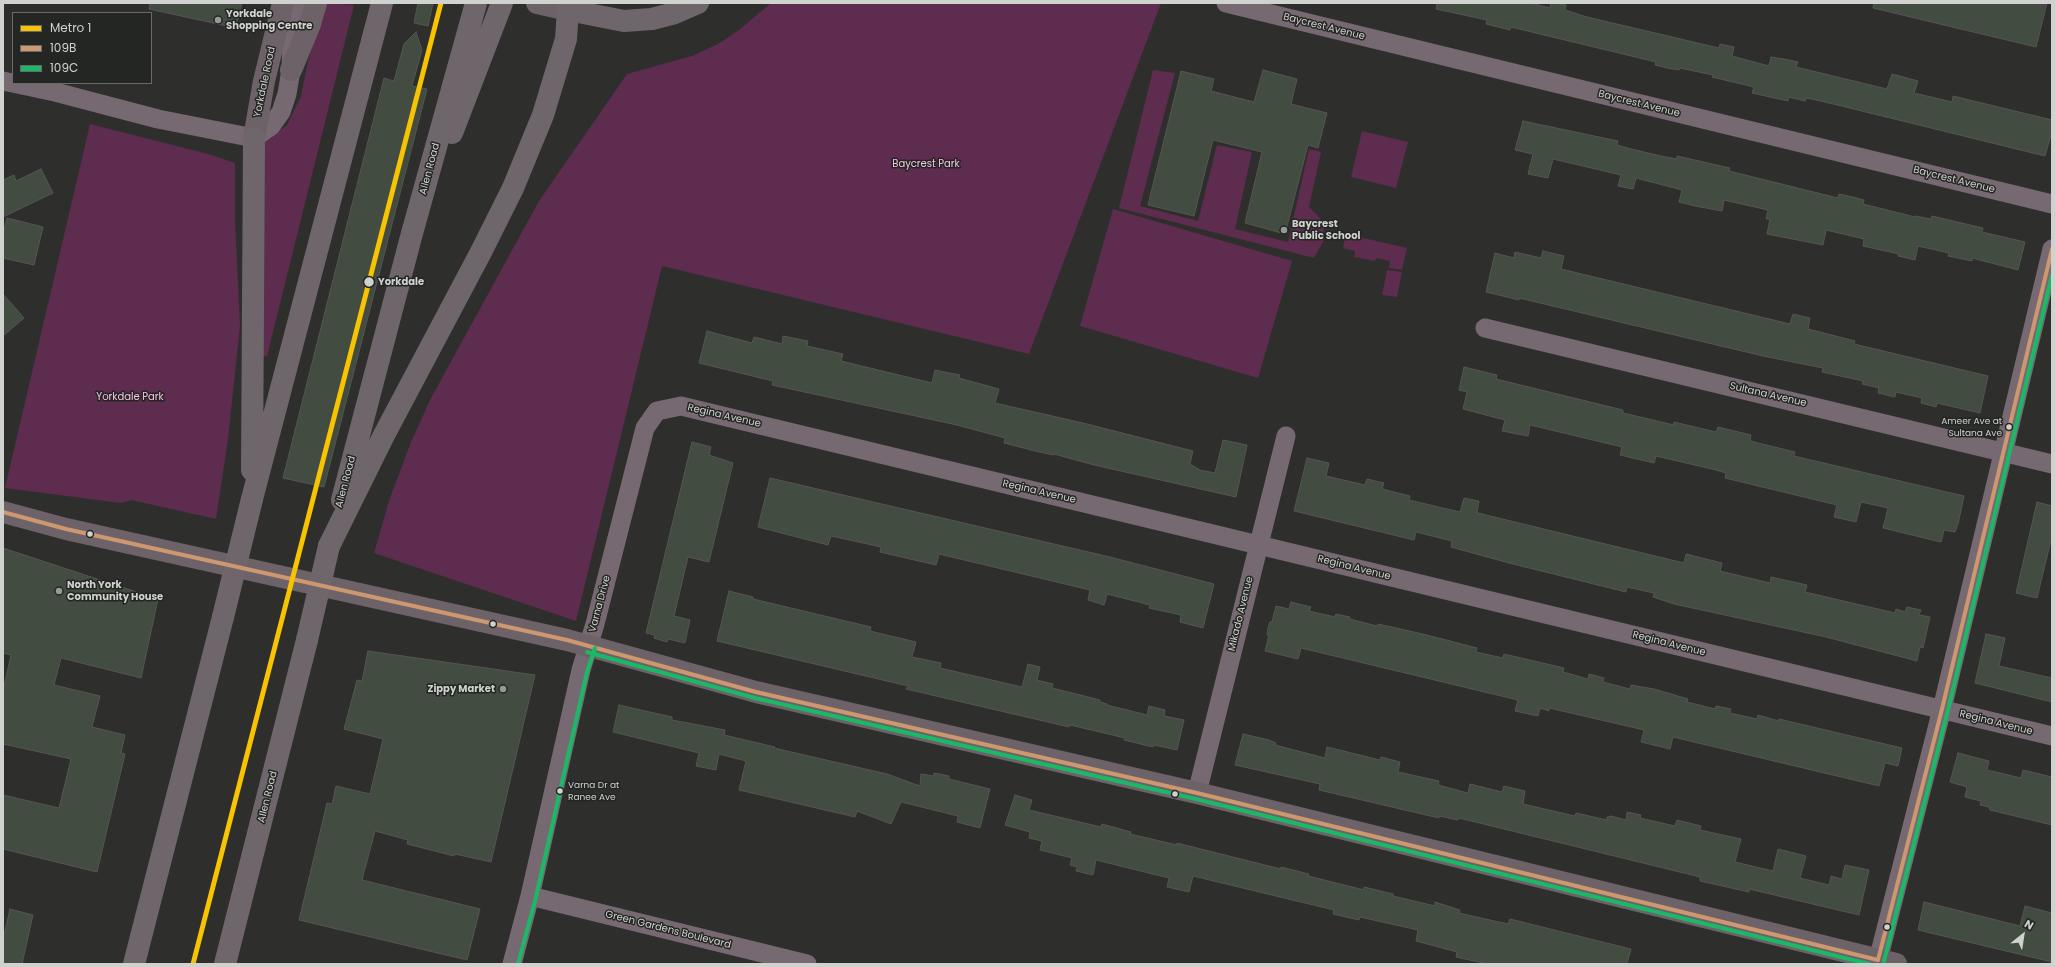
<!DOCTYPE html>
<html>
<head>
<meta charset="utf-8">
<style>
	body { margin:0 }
	#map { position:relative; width:2055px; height:967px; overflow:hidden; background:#2e2f2d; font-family:Poppins,sans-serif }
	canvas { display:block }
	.frame { position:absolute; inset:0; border:4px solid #d0d2d0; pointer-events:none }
	.legend { position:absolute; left:12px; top:12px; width:140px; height:72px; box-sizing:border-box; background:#232622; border:1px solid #686b68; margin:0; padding:5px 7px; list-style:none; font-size:12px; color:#d0d2d0 }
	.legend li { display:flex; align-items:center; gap:8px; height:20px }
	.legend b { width:20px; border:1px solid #686b68 }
	.north { position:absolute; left:2003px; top:915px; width:40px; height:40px; -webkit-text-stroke:3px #232622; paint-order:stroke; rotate:30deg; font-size:11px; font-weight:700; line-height:16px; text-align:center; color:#d0d2d0 }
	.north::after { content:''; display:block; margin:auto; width:14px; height:18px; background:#d0d2d0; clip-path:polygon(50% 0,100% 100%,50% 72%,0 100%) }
</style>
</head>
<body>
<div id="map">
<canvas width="2055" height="967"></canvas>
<div class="frame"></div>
<ul class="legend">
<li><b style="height:5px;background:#f8c300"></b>Metro 1</li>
<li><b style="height:5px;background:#cd976f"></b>109B</li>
<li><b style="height:5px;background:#1ab867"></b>109C</li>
</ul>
<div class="north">N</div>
</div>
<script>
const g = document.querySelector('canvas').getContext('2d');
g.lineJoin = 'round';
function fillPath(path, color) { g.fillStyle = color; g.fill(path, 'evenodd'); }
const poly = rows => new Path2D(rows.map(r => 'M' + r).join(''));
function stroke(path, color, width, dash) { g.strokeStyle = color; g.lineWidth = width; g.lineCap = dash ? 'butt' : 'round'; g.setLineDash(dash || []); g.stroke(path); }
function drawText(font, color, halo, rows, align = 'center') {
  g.font = font + ' Poppins,sans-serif'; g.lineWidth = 3; g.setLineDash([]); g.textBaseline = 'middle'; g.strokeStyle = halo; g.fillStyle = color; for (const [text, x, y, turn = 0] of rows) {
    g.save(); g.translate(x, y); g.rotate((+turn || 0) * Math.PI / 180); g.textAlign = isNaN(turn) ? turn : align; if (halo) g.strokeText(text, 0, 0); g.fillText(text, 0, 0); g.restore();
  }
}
const green = poly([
	[324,3,354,5,267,356,262,356,264,141,287,125,301,96,308,61],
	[771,3,1161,3,1029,354,662,266,576,621,374,553,389,501,411,442,430,400,539,201,627,74,692,56,718,44,739,30],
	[1153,70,1175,73,1140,206,1198,221,1217,145,1252,152,1235,229,1288,242,1309,149,1321,152,1309,207,1321,219,1324,226,1323,242,1314,258,1119,208],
	[90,124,212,155,235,163,235,220,240,326,228,439,216,519,131,500,121,503,5,488],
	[1362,131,1408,142,1396,188,1351,177],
	[1113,209,1292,261,1258,378,1080,326],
	[1346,234,1407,248,1402,270,1389,268,1390,261,1376,258,1375,261,1354,257,1355,251,1343,248],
	[1387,270,1402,272,1397,297,1382,295]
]);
const building = poly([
	[150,3,242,3,236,28,149,9,150,3],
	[418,3,433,3,428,26,414,23,418,3],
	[1437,3,1530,3,1550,8,1551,3,1556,3,1566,5,1565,10,1587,17,1719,48,1720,44,1734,47,1732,56,1769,66,1771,57,1784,59,1798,62,1796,67,1887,89,1892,74,1918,81,1914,93,1952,102,1953,96,2052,120,2052,131,2045,156,1821,101,1806,98,1805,101,1789,97,1788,101,1752,93,1754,87,1712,77,1713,75,1680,68,1679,70,1667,68,1655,65,1656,62,1511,27,1510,30,1486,24,1487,20,1436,9,1437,3],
	[1874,3,2047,3,2036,47,1873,8,1874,3],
	[416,32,422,50,412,86,427,89,324,487,283,478,384,78,394,81,404,44,416,32],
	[1263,70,1297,79,1291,104,1327,113,1318,148,1308,145,1285,234,1245,223,1262,152,1213,140,1194,216,1148,205,1181,71,1214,79,1211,91,1254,102,1263,70],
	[1523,121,1618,141,1617,145,1631,149,1661,156,1677,159,1677,156,1699,161,1730,168,1729,171,1838,198,1839,194,1853,197,1864,200,1863,204,1915,217,1915,216,1931,219,1932,216,1983,228,1982,232,2025,242,2018,270,1972,258,1972,261,1948,256,1949,253,1918,246,1915,260,1898,256,1899,254,1863,246,1864,239,1826,230,1823,245,1767,234,1770,219,1766,219,1768,210,1724,200,1722,211,1695,206,1679,202,1682,190,1636,178,1633,189,1618,186,1621,175,1553,159,1548,178,1528,174,1533,154,1515,150,1523,121],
	[41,169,53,193,3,217,3,180,14,175,16,181,41,169],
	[7,218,43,227,34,265,3,258,3,234,7,218],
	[1543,251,1564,256,1561,269,1790,324,1793,314,1810,318,1808,329,1855,341,1854,344,1988,376,1980,413,1937,403,1936,407,1921,403,1922,398,1896,392,1895,397,1878,393,1879,388,1862,384,1863,381,1822,372,1823,368,1763,356,1519,298,1519,300,1486,292,1495,253,1514,258,1515,252,1541,258,1543,251],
	[3,294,24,318,3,336,3,294],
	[707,331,752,343,754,337,782,344,783,336,808,341,807,346,843,354,841,361,932,383,935,370,960,375,959,378,999,389,995,403,1083,423,1193,451,1190,464,1200,470,1215,473,1223,440,1247,445,1236,497,1094,465,1054,454,1054,455,1039,452,1004,443,1005,438,957,425,772,385,773,381,699,363,707,331],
	[1464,367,1497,375,1496,379,1623,410,1623,413,1674,425,1674,422,1716,432,1718,427,1751,435,1750,441,1795,452,1794,456,1964,496,1958,524,1955,532,1944,530,1941,542,1883,528,1888,508,1861,502,1856,522,1834,517,1837,505,1725,478,1726,473,1716,470,1656,456,1654,463,1620,455,1622,447,1530,425,1528,436,1502,431,1505,420,1463,409,1467,392,1459,390,1464,367],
	[692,442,711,447,709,455,733,463,709,562,688,557,674,616,690,620,685,643,668,639,667,642,654,638,655,635,646,633,692,442],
	[1307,458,1329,463,1326,476,1365,485,1367,479,1384,483,1382,489,1410,496,1409,500,1460,512,1464,498,1479,501,1477,512,1478,513,1519,523,1684,563,1686,554,1722,563,1720,571,1770,583,1771,577,1807,585,1805,592,1895,613,1896,609,1905,612,1907,607,1921,610,1919,615,1930,617,1923,648,1920,647,1917,661,1826,637,1674,604,1653,597,1654,593,1627,587,1626,592,1509,563,1451,547,1452,541,1416,532,1414,540,1294,511,1307,458],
	[770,478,1110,557,1214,584,1203,628,1180,622,1181,615,1149,608,1150,605,1107,594,1104,605,1088,600,1090,590,939,554,936,565,880,552,881,547,831,536,828,545,758,527,770,478],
	[2037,502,2052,506,2052,536,2037,598,2016,593,2037,502],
	[3,548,158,599,141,678,61,658,54,685,100,696,92,727,125,735,121,753,125,754,97,872,3,849,3,795,59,808,71,759,3,744,3,691,11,655,3,653,3,548],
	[729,591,753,597,753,599,871,627,870,631,916,642,912,657,941,663,940,668,1022,687,1028,664,1040,667,1037,680,1053,684,1052,688,1100,700,1100,702,1107,704,1107,705,1147,715,1149,706,1165,710,1164,716,1184,720,1177,750,1154,745,1153,747,1124,740,1125,738,1070,725,1069,727,906,689,908,686,717,641,729,591],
	[1291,602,1311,607,1309,611,1335,617,1336,614,1350,617,1350,619,1377,626,1378,624,1423,634,1477,648,1476,652,1503,658,1504,654,1564,668,1563,672,1588,679,1589,674,1604,678,1603,682,1630,689,1631,685,1654,689,1688,699,1687,702,1715,709,1716,706,1731,709,1730,713,1757,719,1758,715,1779,721,1779,719,1902,748,1898,766,1885,763,1879,786,1673,737,1670,749,1641,742,1644,730,1549,708,1549,711,1540,708,1538,716,1515,711,1518,700,1301,648,1298,659,1265,651,1269,635,1267,635,1268,628,1270,622,1272,622,1276,606,1289,609,1291,602],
	[1986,634,2005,638,1999,666,2052,678,2052,702,1975,683,1986,634],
	[368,651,535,675,491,862,455,854,454,856,407,844,408,840,375,831,362,880,480,909,467,960,299,920,327,803,332,804,336,786,370,794,383,739,344,729,357,680,362,681,368,651],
	[619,705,672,717,672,720,725,730,724,735,775,747,774,748,887,774,920,786,921,774,934,776,934,773,949,776,949,779,990,789,980,828,957,822,958,816,901,802,891,824,857,811,855,817,739,790,746,761,719,754,716,770,696,766,699,753,613,732,619,705],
	[1243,734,1269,740,1276,743,1275,745,1325,758,1327,747,1380,760,1381,757,1400,762,1398,772,1439,781,1438,785,1468,793,1470,784,1502,792,1504,786,1525,791,1523,804,1575,816,1576,813,1607,820,1607,817,1611,816,1626,820,1627,812,1641,815,1640,818,1675,826,1677,820,1701,826,1700,830,1741,839,1735,862,1773,871,1778,849,1806,856,1800,878,1829,885,1831,876,1842,879,1845,865,1869,870,1859,915,1749,889,1749,892,1700,881,1700,877,1459,818,1458,820,1439,816,1439,818,1319,790,1320,784,1235,765,1243,734],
	[1958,753,1989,761,1987,770,2021,778,2023,770,2052,777,2052,825,1990,810,1989,807,1980,805,1981,801,1965,797,1967,787,1950,782,1958,753],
	[1015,795,1032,800,1029,810,1101,827,1102,824,1131,832,1130,834,1177,845,1177,843,1281,869,1281,867,1309,874,1308,876,1364,890,1364,887,1393,894,1393,896,1435,906,1435,902,1460,910,1459,913,1508,924,1510,919,1631,949,1627,964,1488,964,1456,957,1457,952,1416,941,1418,930,1360,917,1359,920,1333,914,1334,910,1193,876,1189,892,1167,887,1169,878,1096,860,1093,875,1076,871,1077,867,1070,865,1072,858,1040,850,1042,841,1029,838,1030,832,1005,825,1015,795],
	[1924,902,2020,926,2025,906,2052,913,2052,962,1918,930,1924,902],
	[10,909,33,915,22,964,3,964,3,940,10,909]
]);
const street = poly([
	[1226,3,2052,204],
	[3,81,55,92,158,119,254,138,271,126,281,112,287,94,291,70,292,34,299,3],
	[1485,328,2052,464],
	[1197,793,1286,436],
	[530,896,807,964],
	[512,964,530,896,581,670,595,624,645,428,657,411,681,406,2052,736],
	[1877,964,1942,709,2052,249]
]);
const secondary = poly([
	[537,3,568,10,567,3],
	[291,70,310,24,316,3],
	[254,138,264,81,283,3],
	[3,512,66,529,567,640,756,692,1197,793,1896,964]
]);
const highway = poly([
	[452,133,502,3],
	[252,470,254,138],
	[252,499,382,3],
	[342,500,411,237,476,3],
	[329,546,384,435,481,252,513,188,543,115,566,39,568,10,624,21,652,19,675,13,698,3],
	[134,964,223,617],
	[225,964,307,640]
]);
const highwayBridge = poly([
	[223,617,252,499],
	[307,640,329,546]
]);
const bus1 = poly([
	[3,512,66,529,567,640,756,692,1197,793,1878,960],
	[1878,960,1942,709,2052,249]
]);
const bus2 = poly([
	[587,652,755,698,1196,799,1869,964],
	[1884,961,1948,710,2052,275],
	[518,964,536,897,587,672,595,648]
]);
const metro1 = poly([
	[193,964,441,3]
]);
const markers = [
	[218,20,4,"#979997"],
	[1284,230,4,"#979997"],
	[369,282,5.5,"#d0d2d0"],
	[2009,427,3.5,"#d0d2d0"],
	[90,534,3.5,"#d0d2d0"],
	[59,591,4,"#979997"],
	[493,624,3.5,"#d0d2d0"],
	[503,689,4,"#979997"],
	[560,791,3.5,"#d0d2d0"],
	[1175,794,3.5,"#d0d2d0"],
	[1887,927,3.5,"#d0d2d0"]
];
const busNames = [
	["Ameer Ave at",2002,422],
	["Sultana Ave",2002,434],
	["Varna Dr at",568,786,"left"],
	["Ranee Ave",568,798,"left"]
];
const poiNames = [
	["Yorkdale",226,14],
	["Shopping Centre",226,26],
	["Baycrest",1292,224],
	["Public School",1292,236],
	["North York",67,585],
	["Community House",67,597],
	["Zippy Market",495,689,"right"]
];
const streetNames = [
	["Baycrest Avenue",1324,27,14],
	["Yorkdale Road",265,82,-78],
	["Baycrest Avenue",1639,104,14],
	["Allen Road",430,169,-75],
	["Baycrest Avenue",1954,180,14],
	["Sultana Avenue",1768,395,13],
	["Regina Avenue",724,416,13],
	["Allen Road",346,482,-75],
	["Regina Avenue",1039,492,13],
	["Regina Avenue",1354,568,14],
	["Varna Drive",600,604,-75],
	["Mikado Avenue",1241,614,-76],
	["Regina Avenue",1669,644,14],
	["Regina Avenue",1996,723,14],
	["Allen Road",268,797,-76],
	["Green Gardens Boulevard",668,930,14]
];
const parkNames = [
	["Baycrest Park",926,164],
	["Yorkdale Park",130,397]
];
const stopNames = [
	["Yorkdale",378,282]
];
fillPath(green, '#5e2c4e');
fillPath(building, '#434c41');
stroke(building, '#545554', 1);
stroke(street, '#776972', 19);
stroke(secondary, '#6e6269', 22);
stroke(highway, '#6f666c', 22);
stroke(highwayBridge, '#6f666c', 22);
stroke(bus1, '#cd976f', 4);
stroke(bus2, '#1ab867', 4);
stroke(metro1, '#f8c300', 5);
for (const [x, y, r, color] of markers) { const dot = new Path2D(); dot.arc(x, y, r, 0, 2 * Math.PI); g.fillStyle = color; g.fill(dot); stroke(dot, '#232622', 1.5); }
drawText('9px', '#d0d2d0', '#232622', busNames, 'right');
drawText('bold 10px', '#d0d2d0', '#232622', poiNames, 'left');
drawText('10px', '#d0d2d0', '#232622', streetNames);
drawText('10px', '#fbc1e6', '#232622', parkNames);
drawText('bold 10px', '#d0d2d0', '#232622', stopNames, 'left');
</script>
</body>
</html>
